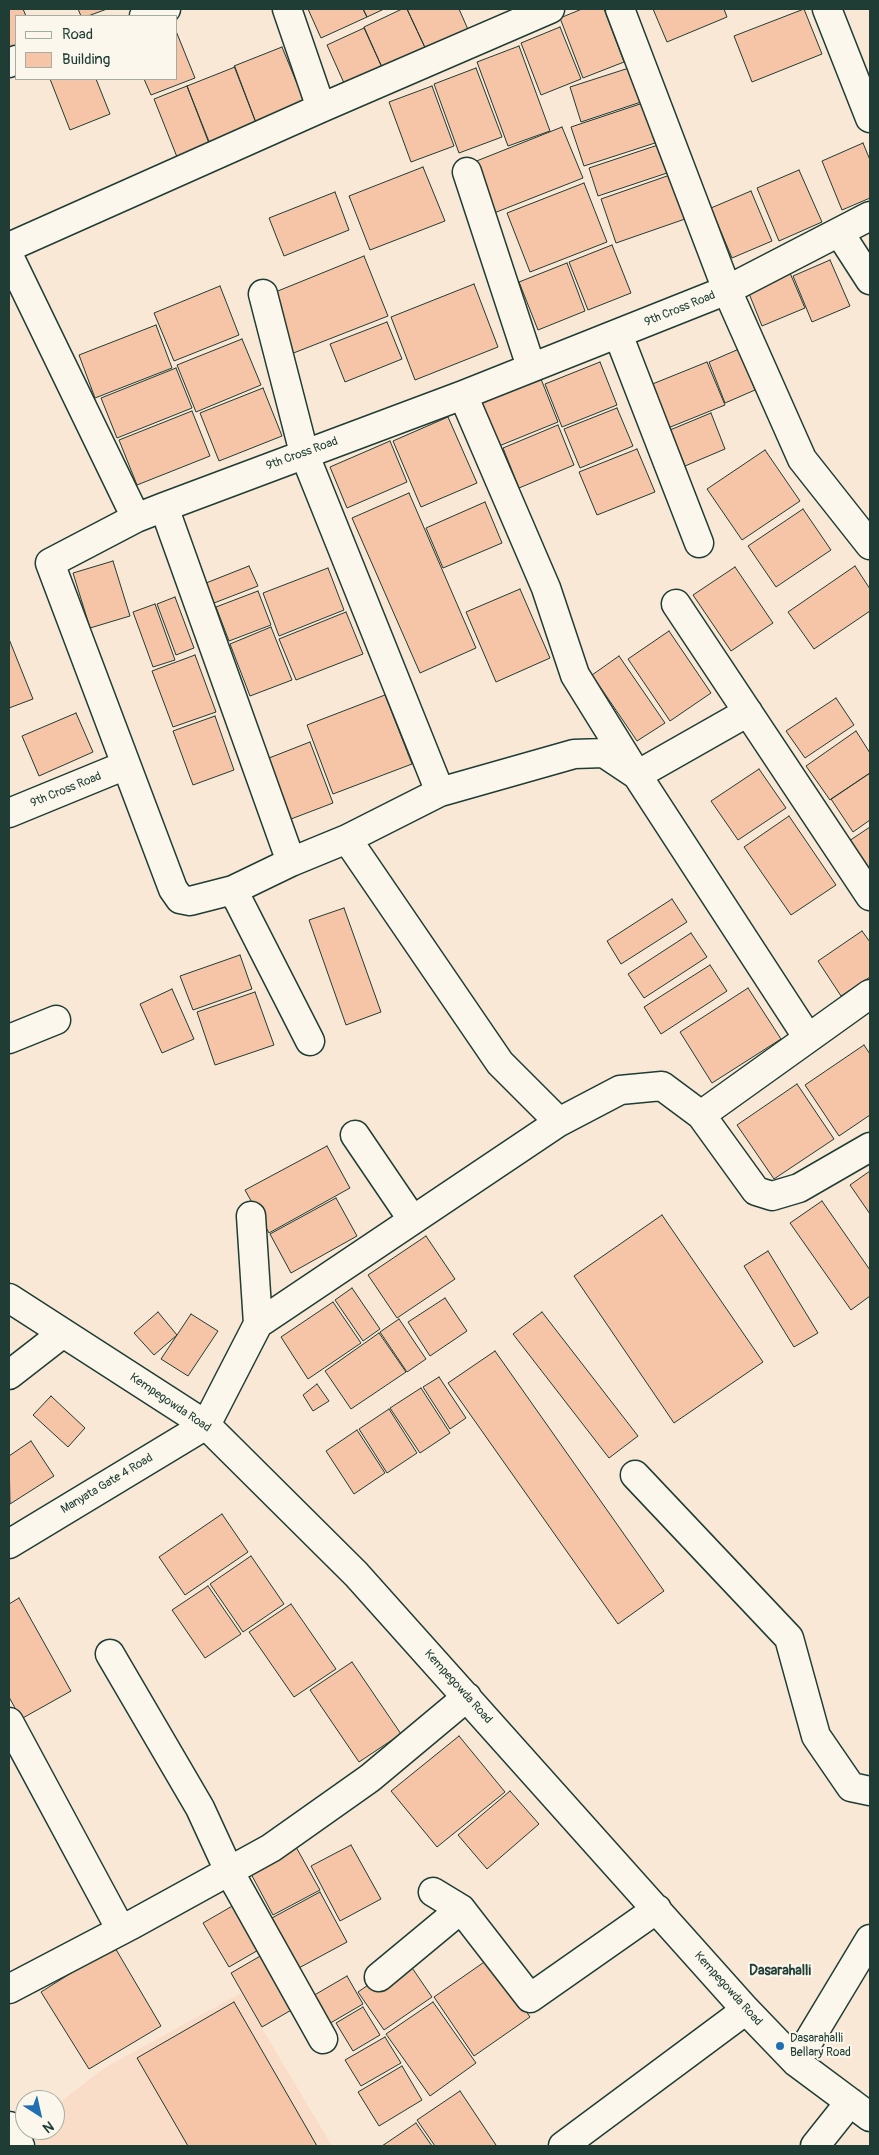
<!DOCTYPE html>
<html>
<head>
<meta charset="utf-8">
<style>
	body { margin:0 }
	#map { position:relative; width:879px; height:2155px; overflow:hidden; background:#fae8d7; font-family:Pangolin,sans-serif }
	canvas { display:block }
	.frame { position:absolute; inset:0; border:10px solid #1f3d34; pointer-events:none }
	.legend { position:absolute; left:15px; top:15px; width:162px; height:65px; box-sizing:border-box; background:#fbf7ec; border:1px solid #a3ada2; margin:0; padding:6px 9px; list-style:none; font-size:15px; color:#1f3d34 }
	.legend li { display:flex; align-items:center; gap:10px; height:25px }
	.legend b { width:25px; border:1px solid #a3ada2 }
	.north { position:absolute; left:15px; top:2090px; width:50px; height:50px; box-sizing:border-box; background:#fbf7ec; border:1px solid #a3ada2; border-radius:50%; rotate:145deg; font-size:14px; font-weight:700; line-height:20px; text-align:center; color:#1f3d34 }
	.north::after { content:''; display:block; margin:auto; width:18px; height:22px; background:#1f6fb2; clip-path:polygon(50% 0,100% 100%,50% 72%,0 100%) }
</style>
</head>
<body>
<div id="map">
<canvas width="879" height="2155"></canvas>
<div class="frame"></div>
<ul class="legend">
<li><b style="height:6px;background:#fbf7ec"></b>Road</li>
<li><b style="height:14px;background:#f6c4a6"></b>Building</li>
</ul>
<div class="north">N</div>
</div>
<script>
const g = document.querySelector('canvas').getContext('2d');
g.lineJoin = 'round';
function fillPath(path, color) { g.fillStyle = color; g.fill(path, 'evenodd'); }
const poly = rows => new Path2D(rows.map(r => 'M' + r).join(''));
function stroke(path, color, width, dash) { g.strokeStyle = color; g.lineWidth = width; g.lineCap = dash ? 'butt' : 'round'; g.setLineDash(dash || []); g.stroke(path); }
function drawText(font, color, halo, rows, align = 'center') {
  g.font = font + ' Pangolin,sans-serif'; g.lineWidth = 4; g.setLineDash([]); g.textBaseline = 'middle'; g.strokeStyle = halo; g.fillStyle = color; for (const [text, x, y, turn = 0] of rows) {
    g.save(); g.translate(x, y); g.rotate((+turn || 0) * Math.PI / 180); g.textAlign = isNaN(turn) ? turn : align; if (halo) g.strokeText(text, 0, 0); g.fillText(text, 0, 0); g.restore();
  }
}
const built = poly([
	[241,1993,332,2146,9,2146,25,2130,55,2130,55,2106,104,2068]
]);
const building = poly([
	[9,9,23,9,26,16,16,16,16,49,9,52,9,9],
	[78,9,107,9,88,16,81,16,78,9],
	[308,9,363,9,367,17,321,38,308,9],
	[363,9,384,9,367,17,363,9],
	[402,9,407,9,428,54,385,74,364,27,402,9],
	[407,9,459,9,470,34,428,54,407,9],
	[582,9,604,9,624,62,583,78,560,18,582,9],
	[653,9,724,9,727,17,667,42,653,9],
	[804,9,822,54,752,82,734,36,804,9],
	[560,27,581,79,541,95,521,43,560,27],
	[364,28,385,74,348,92,327,45,364,28],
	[176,31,195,78,151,95,144,79,176,79,176,31],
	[519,46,550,131,508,146,477,62,519,46],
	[282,47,307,108,258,128,234,66,282,47],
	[235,67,258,128,210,146,187,86,235,67],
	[632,67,644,101,581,122,570,87,632,67],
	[476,68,502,137,459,153,434,84,476,68],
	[50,79,96,79,110,114,70,130,50,79],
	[187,86,210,144,177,157,154,99,187,86],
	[432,86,454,146,411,162,389,102,432,86],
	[643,103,655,143,584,166,571,127,643,103],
	[562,127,583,178,494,213,474,162,562,127],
	[863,143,870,160,870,198,842,210,822,161,863,143],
	[658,145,667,173,598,196,589,168,658,145],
	[423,167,445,221,370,250,349,196,423,167],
	[799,170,822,222,779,241,757,188,799,170],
	[670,175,685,219,616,243,601,199,670,175],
	[584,183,607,242,530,272,507,213,584,183],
	[751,191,772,241,732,258,711,208,751,191],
	[335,192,349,230,284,256,269,218,335,192],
	[612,245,631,293,588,310,569,262,612,245],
	[364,256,388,316,291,354,268,295,364,256],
	[830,260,850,306,812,322,793,276,830,260],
	[567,263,585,311,538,330,519,282,567,263],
	[790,273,805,308,762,326,748,291,790,273],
	[474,284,498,347,415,380,391,317,474,284],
	[220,286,239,335,174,361,154,313,220,286],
	[387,322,402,359,345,382,330,344,387,322],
	[156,325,172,368,95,398,79,355,156,325],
	[242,339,261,385,196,412,177,365,242,339],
	[739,349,755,390,725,403,709,362,739,349],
	[600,362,617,405,562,427,545,384,600,362],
	[707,362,725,405,668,428,650,385,707,362],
	[176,368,192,408,117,438,101,398,176,368],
	[541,379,558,422,499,446,482,402,541,379],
	[263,388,282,436,219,461,200,413,263,388],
	[617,408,633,446,580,468,564,429,617,408],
	[192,411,210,456,137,485,119,440,192,411],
	[711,413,725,449,685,466,670,430,711,413],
	[448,417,477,483,421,507,393,441,448,417],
	[558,425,574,465,519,488,503,448,558,425],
	[390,441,407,482,347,508,330,467,390,441],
	[637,449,655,492,597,515,579,472,637,449],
	[765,450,800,501,742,540,707,489,765,450],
	[409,493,476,648,420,673,352,518,409,493],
	[485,502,502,543,443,568,426,528,485,502],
	[803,509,831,550,776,587,748,546,803,509],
	[113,561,130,616,90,628,73,573,113,561],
	[249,566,258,586,214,603,206,583,249,566],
	[855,566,870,589,870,611,814,649,788,612,855,566],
	[735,567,773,623,731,651,693,595,735,567],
	[328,568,344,610,279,636,263,593,328,568],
	[520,589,550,658,496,682,466,612,520,589],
	[258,591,271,625,229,641,216,607,258,591],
	[175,597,194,648,176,655,157,604,175,597],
	[155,604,175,660,153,667,133,612,155,604],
	[346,612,363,654,296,680,279,639,346,612],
	[271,627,292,680,250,696,230,644,271,627],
	[669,631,711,693,670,721,628,659,669,631],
	[9,639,33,699,9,708,9,639],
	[195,655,216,712,173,727,152,671,195,655],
	[619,656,665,723,637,741,592,675,619,656],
	[385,695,412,764,333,794,307,725,385,695],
	[836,698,854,725,805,758,786,731,836,698],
	[76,713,93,752,39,776,22,736,76,713],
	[215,716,234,770,193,785,173,731,215,716],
	[856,731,870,753,870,773,830,800,806,766,856,731],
	[310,742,333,803,291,819,269,758,310,742],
	[759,769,786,808,738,840,711,801,759,769],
	[870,773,870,820,853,832,831,799,870,773],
	[789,816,836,885,791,915,744,847,789,816],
	[870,827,870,872,849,841,870,827],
	[672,899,687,922,621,964,607,941,672,899],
	[344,908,381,1012,346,1025,309,920,344,908],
	[862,931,870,942,870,977,841,996,818,961,862,931],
	[691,933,707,957,644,998,628,974,691,933],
	[240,955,252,989,193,1010,180,976,240,955],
	[710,965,727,991,661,1034,644,1007,710,965],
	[748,988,781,1039,712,1083,680,1032,748,988],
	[172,989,194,1039,162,1053,140,1004,172,989],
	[255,992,274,1045,215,1065,197,1012,255,992],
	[864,1045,870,1054,870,1115,839,1136,805,1085,864,1045],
	[797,1084,834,1139,774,1179,737,1125,797,1084],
	[327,1146,350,1188,269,1233,245,1190,327,1146],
	[870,1171,870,1214,850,1185,870,1171],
	[336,1198,357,1236,291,1273,270,1234,336,1198],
	[822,1201,870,1270,870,1296,851,1310,790,1223,822,1201],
	[662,1215,763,1362,674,1423,574,1276,662,1215],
	[426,1236,455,1279,397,1318,368,1275,426,1236],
	[768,1251,818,1333,794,1347,744,1266,768,1251],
	[352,1288,380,1329,363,1341,335,1300,352,1288],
	[445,1298,467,1331,430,1356,408,1322,445,1298],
	[333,1302,361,1343,308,1379,281,1337,333,1302],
	[158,1312,177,1335,154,1355,134,1333,158,1312],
	[542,1312,638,1436,609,1458,513,1334,542,1312],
	[191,1314,218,1331,188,1376,161,1359,191,1314],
	[399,1319,426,1359,407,1372,380,1332,399,1319],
	[379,1333,406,1372,351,1409,325,1371,379,1333],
	[495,1351,664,1591,618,1624,448,1383,495,1351],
	[439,1377,466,1418,450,1429,423,1387,439,1377],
	[317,1384,329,1401,313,1411,303,1395,317,1384],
	[421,1388,450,1433,420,1453,390,1408,421,1388],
	[51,1396,85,1428,68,1447,33,1415,51,1396],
	[389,1409,417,1453,387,1473,359,1429,389,1409],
	[357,1430,385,1473,354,1494,326,1451,357,1430],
	[31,1441,54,1476,10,1504,9,1456,31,1441],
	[222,1514,248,1552,185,1595,159,1557,222,1514],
	[251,1556,284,1604,243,1632,210,1584,251,1556],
	[208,1586,241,1634,205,1658,172,1610,208,1586],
	[19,1598,71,1691,21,1719,9,1697,9,1604,19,1598],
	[291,1604,336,1669,294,1697,249,1632,291,1604],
	[352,1662,401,1734,359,1762,310,1690,352,1662],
	[459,1736,505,1792,437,1847,391,1791,459,1736],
	[510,1791,539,1824,487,1869,458,1835,510,1791],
	[351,1845,381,1899,340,1921,311,1866,351,1845],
	[296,1847,320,1890,273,1915,250,1872,296,1847],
	[320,1892,347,1942,297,1969,270,1919,320,1892],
	[241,1901,267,1945,229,1967,203,1923,241,1901],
	[114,1946,161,2026,89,2069,41,1992,114,1946],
	[269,1951,300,2005,262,2027,231,1973,269,1951],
	[490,1958,530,2017,474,2056,434,1997,490,1958],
	[406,1959,432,1997,384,2030,358,1992,406,1959],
	[347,1976,363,2004,327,2025,311,1997,347,1976],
	[234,2002,317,2146,188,2146,137,2058,234,2002],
	[433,2002,476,2063,430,2096,386,2034,433,2002],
	[363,2007,380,2035,353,2051,336,2023,363,2007],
	[385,2037,401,2063,361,2086,345,2060,385,2037],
	[402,2066,422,2100,379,2126,358,2092,402,2066],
	[460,2091,496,2145,493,2146,435,2146,417,2120,460,2091],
	[416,2123,432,2146,382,2146,416,2123]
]);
const minor = poly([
	[287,9,321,108],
	[620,9,727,290,802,459,870,545],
	[827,9,870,118],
	[144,16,166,9],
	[9,63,16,60],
	[467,172,531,367],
	[839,232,870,280],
	[9,247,321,108,550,9],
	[9,256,136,518],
	[263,294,304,453,440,792],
	[618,334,699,543],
	[463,395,546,588,575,675,637,775,808,1038],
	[164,507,291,862],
	[676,604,870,896],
	[9,813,126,765],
	[347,839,500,1063,559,1122],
	[233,890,291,862,347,839,440,792,574,754,604,753,637,775,748,712],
	[9,1039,56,1020],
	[310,1041,233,890,190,901,180,899,173,889,50,563,136,518,164,507,463,395,727,290,870,216],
	[701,1115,756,1191,772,1196,799,1188,870,1147],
	[355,1135,412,1219],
	[251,1216,258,1324],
	[9,1298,206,1425,356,1574,746,2010,796,2062,870,2117],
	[9,1375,63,1333],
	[635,1475,789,1638,816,1736,851,1787,870,1791],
	[9,1544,206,1425,258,1324,559,1122,620,1090,662,1086,701,1115,870,994],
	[110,1654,200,1808,229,1871,323,2039],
	[9,1722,121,1930],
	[433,1892,461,1909,530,1998,657,1909],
	[379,1977,461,1909],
	[9,1989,133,1924,271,1848,370,1778,467,1697],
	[796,2062,870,1939],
	[9,2126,20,2146],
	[563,2146,746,2010],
	[815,2146,850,2102]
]);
const markers = [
	[780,2046,5,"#1f6fb2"]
];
const streetNames = [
	["9th Cross Road",680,309,-22],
	["9th Cross Road",302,454,-20],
	["9th Cross Road",66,790,-22],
	["Kempegowda Road",170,1403,34],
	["Manyata Gate 4 Road",107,1484,-31],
	["Kempegowda Road",458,1687,48],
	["Kempegowda Road",728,1989,48]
];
const poiNames = [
	["Dasarahalli",790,2039],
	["Bellary Road",790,2053]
];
const neighbourhoodNames = [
	["Dasarahalli",780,1971]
];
fillPath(built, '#f9ddc8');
fillPath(building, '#f6c4a6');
stroke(building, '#1f3d34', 1);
stroke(minor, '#1f3d34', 31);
stroke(minor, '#fbf7ec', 28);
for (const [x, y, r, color] of markers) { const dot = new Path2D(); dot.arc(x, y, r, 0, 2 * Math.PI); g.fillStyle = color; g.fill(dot); stroke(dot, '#fbf7ec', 2); }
drawText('12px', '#1f3d34', '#fbf7ec', streetNames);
drawText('12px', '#1f3d34', '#fbf7ec', poiNames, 'left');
drawText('bold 14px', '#1f3d34', '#fbf7ec', neighbourhoodNames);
</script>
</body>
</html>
